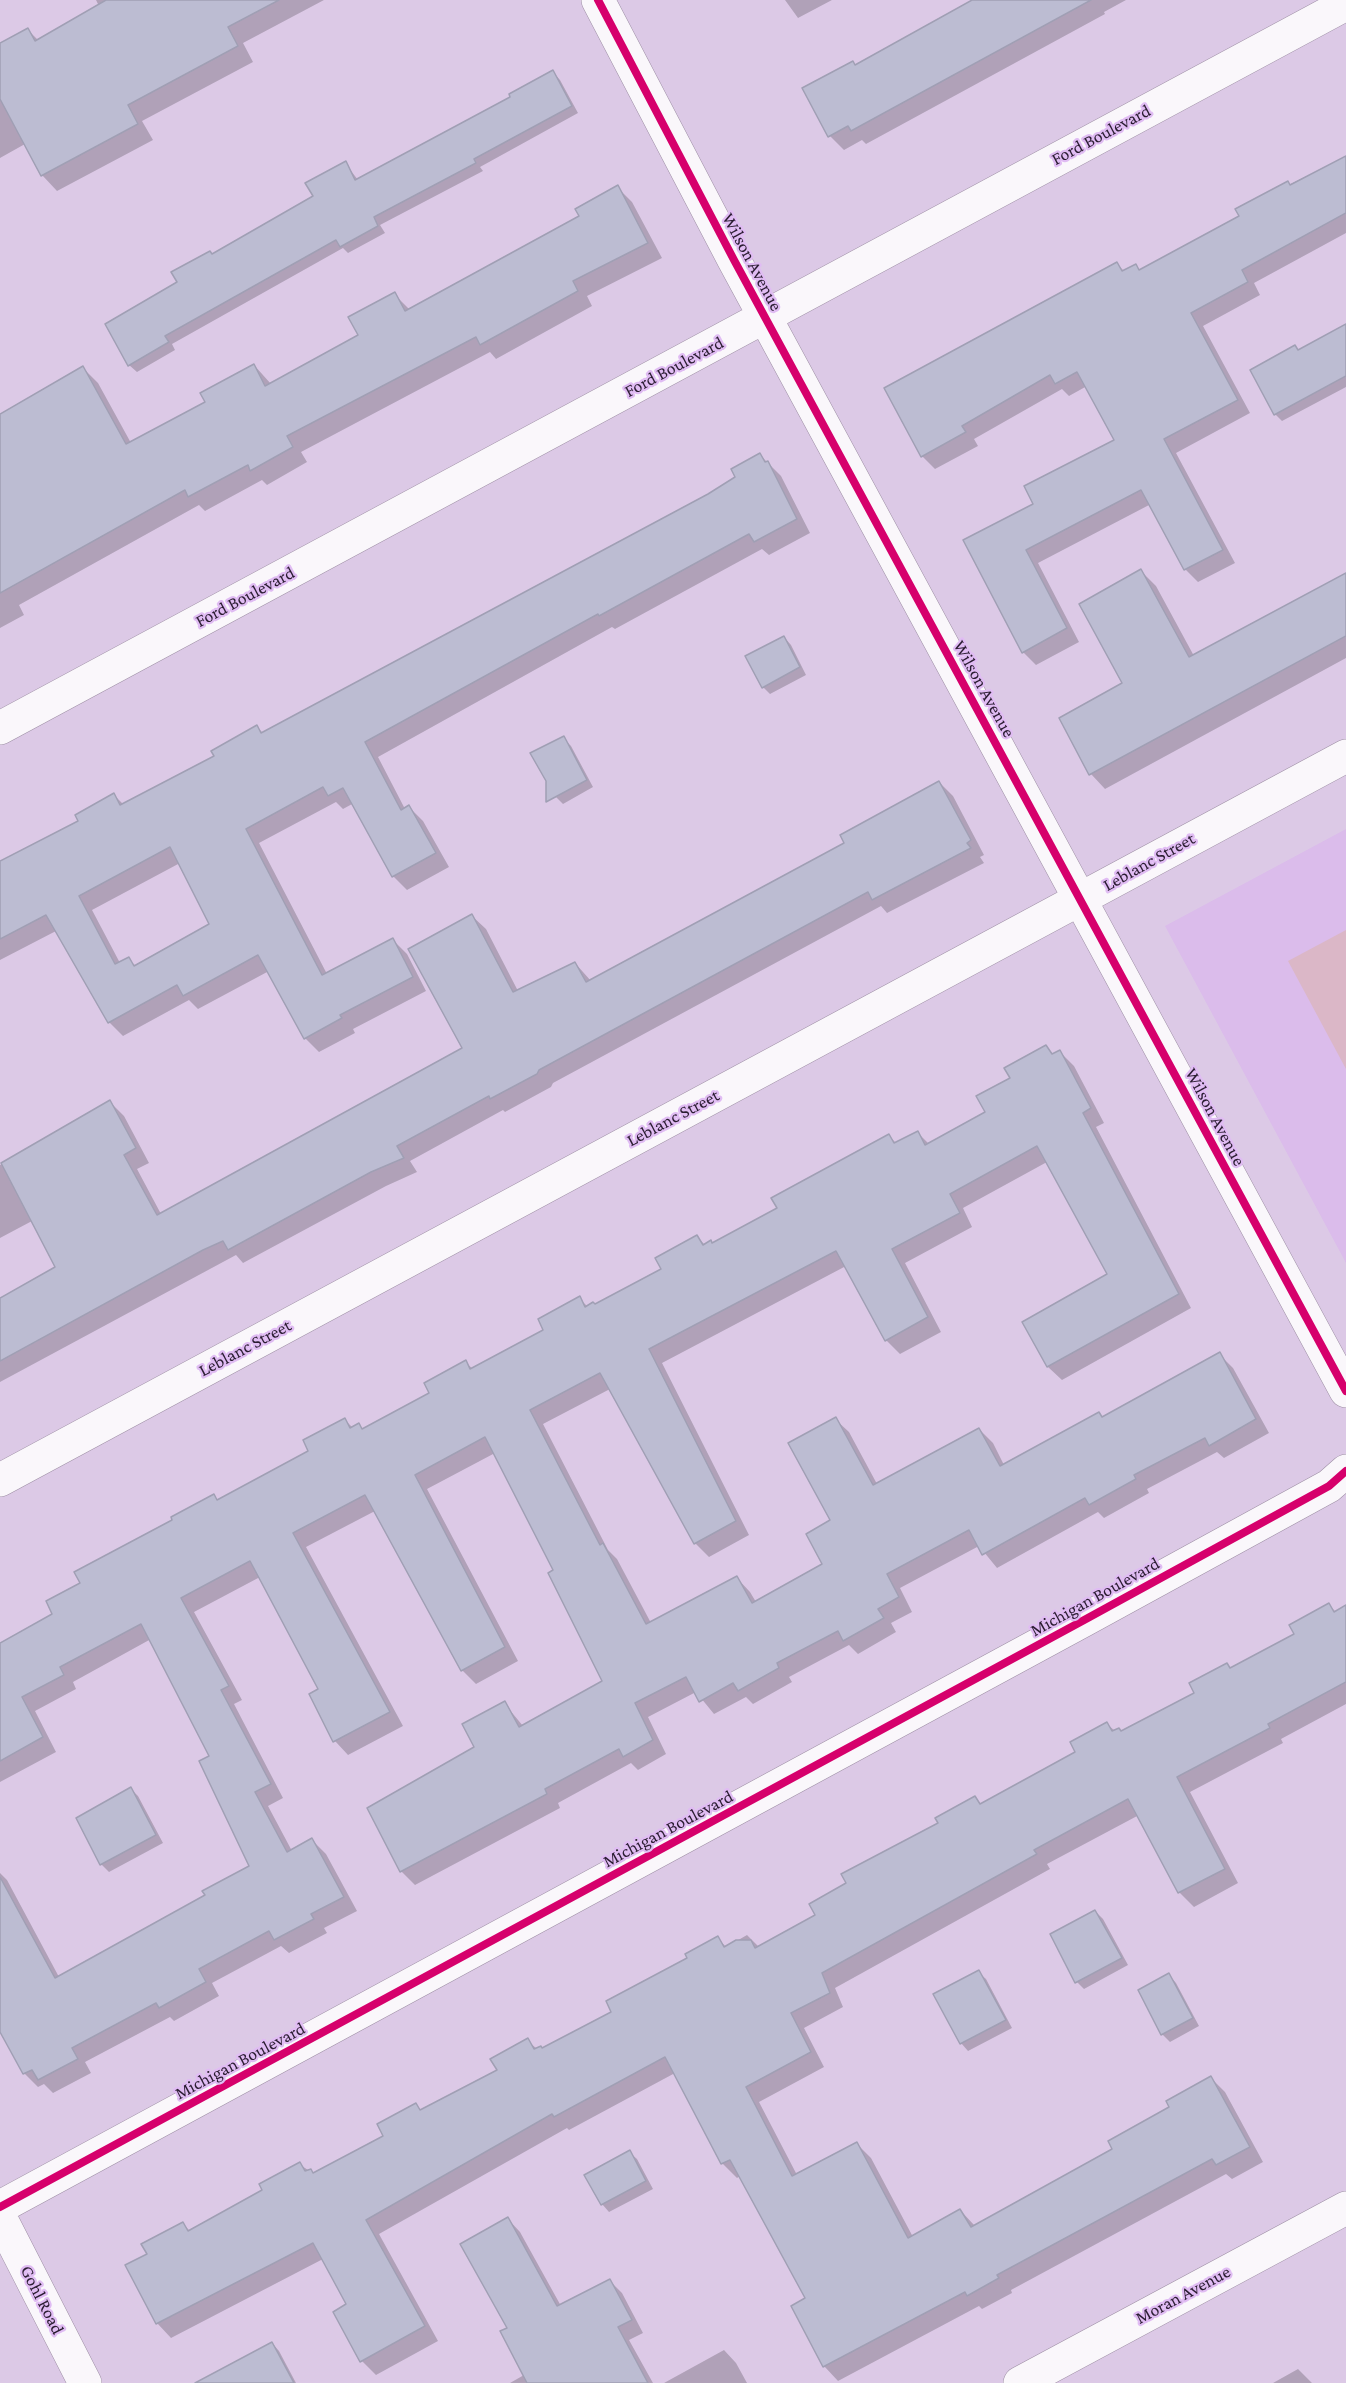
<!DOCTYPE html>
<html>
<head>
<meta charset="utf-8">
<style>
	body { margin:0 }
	canvas { display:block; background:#dcc9e6 }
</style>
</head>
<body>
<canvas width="1346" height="2383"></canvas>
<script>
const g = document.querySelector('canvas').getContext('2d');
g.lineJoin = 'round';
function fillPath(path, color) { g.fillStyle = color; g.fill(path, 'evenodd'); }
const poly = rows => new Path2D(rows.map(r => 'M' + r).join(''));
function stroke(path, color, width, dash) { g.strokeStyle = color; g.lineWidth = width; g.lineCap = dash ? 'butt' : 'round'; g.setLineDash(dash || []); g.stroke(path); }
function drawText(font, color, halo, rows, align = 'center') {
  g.font = font + ' "Crimson Pro",serif'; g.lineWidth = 4.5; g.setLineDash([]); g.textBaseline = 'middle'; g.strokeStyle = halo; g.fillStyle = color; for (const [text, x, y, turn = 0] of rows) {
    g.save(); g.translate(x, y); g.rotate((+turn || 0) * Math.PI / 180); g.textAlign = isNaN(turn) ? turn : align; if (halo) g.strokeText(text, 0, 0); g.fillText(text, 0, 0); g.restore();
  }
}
const built = poly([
	[1346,829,1346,1263,1165,926]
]);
const green = poly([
	[1346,930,1346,1069,1288,961]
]);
const shadow = poly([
	[96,0,324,0,243,43,253,62,142,121,153,140,57,191,42,175,25,144,0,158,0,44,27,29,39,41,99,6],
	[785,0,832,0,798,18],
	[976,0,1126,0,1104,12,1105,14,866,144,862,140,844,150,830,136,856,66],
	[553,72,560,80,578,113,480,167,483,171,380,225,385,233,348,253,343,248,172,344,175,350,137,372,129,365,179,283,212,255,315,197,345,163,358,180,512,97],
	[1346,157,1346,233,1254,283,1260,295,1203,326,1250,413,1176,453,1235,563,1198,582,1186,570,1151,504,1038,563,1079,642,1036,665,1023,652,965,541,1035,505,1116,440,1087,386,1069,396,1062,389,974,439,978,446,935,469,922,456,1117,264,1125,272,1136,266,1141,271,1241,216,1237,210],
	[617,187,632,202,662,258,587,296,592,306,496,359,490,352,301,452,307,462,267,485,262,480,205,511,199,505,19,605,24,615,0,628,0,415,83,368,98,383,131,443,207,403,254,365,271,384,360,335,394,294,410,310,581,216],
	[1346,325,1346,387,1282,421,1275,414,1299,351],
	[760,455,781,476,810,533,769,555,762,549,615,629,612,627,378,757,405,809,409,807,423,821,449,867,407,890,393,876,354,803,343,809,336,802,259,843,327,974,393,940,407,954,426,991,353,1029,355,1033,319,1052,305,1038,269,971,198,1009,189,1000,123,1036,109,1022,56,931,0,960,0,876,114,795,124,805,216,757,257,727,264,734,709,495,737,478],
	[180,863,211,924,136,966,128,959,120,963,92,910],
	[1141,571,1156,586,1194,656,1346,574,1346,658,1105,789,1091,774,1124,683],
	[784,637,791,645,806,675,770,694,763,687],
	[563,738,571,746,593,787,563,804,555,796],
	[939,782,953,796,984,855,980,857,984,863,887,913,881,906,553,1083,551,1087,505,1112,503,1110,410,1161,417,1172,386,1186,243,1263,236,1255,0,1382,0,1299,57,1268,32,1221,0,1238,0,1165,110,1102,124,1116,149,1163,137,1169,161,1214,464,1049,472,916,486,929,518,991,575,963,591,981,846,844],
	[1046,1046,1054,1055,1060,1052,1074,1066,1104,1123,1096,1127,1191,1308,1062,1380,1048,1367,1109,1275,1047,1162,963,1208,972,1227,905,1263,941,1332,900,1354,886,1340,846,1266,662,1363,749,1535,709,1557,695,1543,610,1389,543,1424,608,1550,617,1559,651,1623,737,1578,750,1592,756,1602,824,1565,832,1521,835,1419,849,1432,877,1484,979,1429,993,1443,1004,1465,1099,1414,1103,1418,1219,1354,1233,1368,1269,1433,1224,1458,1217,1452,1147,1489,1149,1493,1104,1518,1098,1512,997,1568,979,1546,900,1588,912,1612,891,1623,896,1632,858,1654,849,1645,789,1677,792,1682,753,1704,746,1697,714,1714,696,1692,648,1717,666,1754,638,1770,631,1763,558,1803,560,1808,415,1885,401,1871,504,1703,523,1726,604,1682,555,1570,495,1453,427,1489,518,1661,476,1684,462,1670,375,1511,306,1547,403,1726,348,1755,335,1741,320,1690,260,1577,194,1612,242,1700,234,1704,283,1798,268,1806,292,1851,312,1840,326,1854,357,1911,324,1928,327,1933,289,1953,281,1946,212,1983,219,1996,174,2021,170,2017,85,2062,91,2073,53,2093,44,2084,38,2087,24,2073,0,2029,0,1873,7,1880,59,1977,207,1896,251,1866,211,1756,151,1639,73,1682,76,1689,35,1711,56,1752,0,1782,0,1645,54,1614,82,1583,174,1521,213,1495,219,1501,310,1451,345,1420,353,1428,359,1425,364,1430,431,1394,465,1362,473,1369,545,1330,579,1298,588,1307,595,1306,663,1269,697,1237,705,1245,713,1244,779,1209,889,1136,897,1144,918,1133,929,1144,987,1113,1012,1079],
	[1329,1605,1336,1612,1346,1607,1346,1704,1281,1739,1283,1743,1190,1792,1238,1883,1194,1907,1179,1892,1139,1815,1047,1864,1050,1869,835,1988,843,2007,804,2028,824,2067,759,2102,797,2175,857,2144,871,2158,913,2237,960,2210,975,2226,1114,2150,1211,2078,1225,2092,1263,2162,1232,2179,1226,2174,1011,2290,1012,2293,982,2309,979,2306,838,2381,824,2366,807,2299,740,2176,737,2178,723,2164,675,2073,569,2130,567,2128,379,2234,438,2341,376,2375,362,2361,348,2305,323,2259,171,2338,157,2323,149,2254,183,2224,190,2231,264,2190,299,2164,314,2174,385,2136,416,2105,422,2111,499,2070,527,2040,537,2049,543,2050,613,2012,718,1938,726,1947,747,1935,759,1947,817,1916,848,1884,975,1798,982,1805,1077,1752,1107,1724,1115,1731,1122,1733,1196,1693,1231,1669,1296,1635],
	[131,1789,138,1796,163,1843,109,1872,101,1864,78,1819],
	[1095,1911,1103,1919,1128,1965,1084,1989,1077,1982],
	[978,1972,986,1979,1012,2028,968,2051,961,2043],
	[1169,1975,1176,1983,1199,2026,1170,2042,1162,2034],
	[629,2152,637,2159,653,2189,609,2212,602,2204],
	[508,2219,520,2232,561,2306,610,2281,622,2293,643,2333,629,2340,653,2383,510,2383,524,2375,509,2329],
	[272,2343,279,2351,296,2383,234,2383],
	[724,2350,736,2363,747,2383,664,2383],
	[1298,2369,1312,2383,1273,2383]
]);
const building = poly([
	[106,0,279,0,228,27,238,46,128,105,138,124,41,176,0,99,0,43,28,28,35,41,106,0],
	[972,0,1091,0,851,131,848,126,828,137,802,88,853,61,855,65,972,0],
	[553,70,572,106,474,159,476,163,374,217,378,226,340,247,336,240,165,336,169,342,128,366,105,324,177,282,171,272,210,251,212,254,313,196,305,183,346,161,355,180,510,97,509,94,553,70],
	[1346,156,1346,213,1242,270,1248,282,1191,313,1238,400,1164,439,1223,550,1184,570,1141,490,1026,550,1067,628,1022,653,963,540,1033,504,1024,486,1114,440,1077,372,1055,384,1050,375,962,426,966,432,921,457,884,388,1117,262,1122,271,1136,264,1139,270,1239,216,1235,209,1288,181,1290,185,1346,156],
	[618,185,648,243,573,281,578,291,480,345,476,337,287,436,293,447,250,471,248,465,188,497,185,490,0,593,0,414,83,366,126,444,205,402,200,393,254,364,265,386,358,335,348,317,395,292,405,311,579,216,575,209,618,185],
	[1346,324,1346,376,1274,415,1250,370,1295,345,1298,350,1346,324],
	[760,453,765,462,768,461,797,519,754,542,749,534,599,616,598,614,365,742,401,810,409,805,436,853,392,877,343,788,328,796,323,787,246,829,322,975,393,938,413,977,340,1015,342,1018,304,1039,258,955,183,996,177,985,108,1023,46,915,0,939,0,861,78,821,75,815,114,793,120,805,214,756,211,751,257,725,261,733,708,494,735,477,731,469,760,453],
	[170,847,209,924,134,966,129,957,115,964,79,896,170,847],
	[1141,569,1189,657,1346,573,1346,636,1089,775,1059,718,1122,683,1079,604,1141,569],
	[784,636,800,667,762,688,745,656,784,636],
	[564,736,587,780,546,802,546,781,530,753,564,736],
	[939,781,971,840,967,843,971,848,872,900,868,892,539,1070,537,1074,490,1099,489,1096,397,1146,404,1158,371,1172,228,1250,223,1241,203,1250,0,1361,0,1298,55,1267,1,1163,110,1100,136,1148,124,1155,157,1215,462,1048,408,949,472,914,513,992,575,962,586,982,844,843,840,835,939,781],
	[1046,1045,1052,1054,1060,1050,1091,1108,1083,1113,1179,1294,1047,1367,1022,1322,1107,1274,1037,1146,950,1194,960,1213,892,1249,928,1317,885,1341,836,1251,649,1349,736,1521,694,1544,600,1373,530,1410,600,1545,603,1543,646,1624,737,1576,752,1603,822,1564,806,1534,830,1520,788,1443,836,1417,873,1485,979,1428,1000,1466,1099,1412,1102,1417,1220,1352,1256,1419,1209,1446,1205,1438,1134,1475,1136,1479,1089,1505,1085,1498,982,1555,969,1530,887,1574,899,1597,878,1609,884,1618,843,1641,838,1631,777,1663,779,1668,738,1691,733,1683,699,1702,686,1677,635,1703,653,1740,623,1757,619,1749,545,1789,547,1794,400,1872,367,1808,474,1747,462,1724,505,1701,519,1727,602,1681,548,1573,553,1570,485,1437,415,1475,505,1647,461,1671,365,1495,293,1533,390,1712,333,1742,309,1694,318,1689,250,1561,181,1598,229,1686,221,1690,271,1784,255,1792,287,1852,312,1838,344,1897,311,1914,314,1919,274,1940,269,1931,199,1969,206,1982,159,2008,156,2003,72,2048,78,2059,38,2080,32,2070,23,2074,0,2032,0,1877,55,1978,205,1895,202,1891,249,1866,199,1761,209,1756,141,1624,60,1667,64,1675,22,1697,43,1737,0,1761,0,1643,52,1614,46,1601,80,1583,74,1572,172,1520,171,1517,214,1494,217,1500,308,1451,303,1440,345,1418,350,1428,359,1423,362,1429,429,1393,424,1383,466,1360,470,1369,543,1330,538,1319,580,1296,585,1307,593,1302,595,1304,661,1269,655,1258,697,1235,703,1245,711,1240,712,1243,777,1208,771,1198,889,1134,894,1143,918,1131,925,1145,985,1112,976,1096,1010,1078,1004,1068,1046,1045],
	[1329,1603,1334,1612,1346,1605,1346,1682,1268,1724,1270,1728,1177,1777,1225,1869,1178,1893,1128,1799,1034,1850,1037,1854,822,1973,830,1993,791,2013,811,2052,746,2087,792,2176,857,2142,908,2238,960,2209,971,2227,1112,2149,1108,2141,1169,2107,1166,2101,1211,2076,1250,2147,1216,2165,1212,2159,997,2275,999,2278,967,2296,965,2292,823,2367,791,2306,805,2298,730,2160,721,2164,665,2057,554,2117,552,2114,366,2220,425,2326,360,2362,333,2312,346,2304,313,2243,156,2324,125,2265,147,2254,141,2244,183,2222,188,2231,262,2190,259,2184,300,2162,305,2171,311,2169,313,2173,383,2136,377,2124,416,2103,420,2110,497,2070,490,2059,528,2038,534,2049,541,2046,542,2048,611,2012,606,2001,687,1958,685,1954,718,1936,724,1947,736,1940,751,1940,755,1948,815,1915,809,1904,846,1883,841,1874,938,1823,935,1818,975,1796,980,1804,1075,1752,1070,1742,1107,1722,1112,1731,1119,1728,1121,1731,1194,1693,1189,1683,1227,1663,1230,1668,1294,1634,1289,1625,1329,1603],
	[131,1787,156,1835,100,1865,76,1818,131,1787],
	[1095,1910,1122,1958,1075,1983,1050,1934,1095,1910],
	[979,1970,1006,2020,960,2044,933,1994,979,1970],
	[1169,1973,1193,2018,1161,2035,1138,1990,1169,1973],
	[630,2150,646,2181,601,2205,584,2175,630,2150],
	[508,2217,557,2306,610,2279,632,2320,618,2327,648,2383,527,2383,500,2331,507,2328,460,2244,508,2217],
	[272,2342,294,2383,195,2383,272,2342]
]);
const minor = poly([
	[598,0,734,260,1346,1391],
	[0,728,1346,4],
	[0,1480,1346,756],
	[0,2207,1086,1619,1329,1486,1346,1471],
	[0,2217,85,2383],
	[1020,2383,1346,2208]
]);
const cycleway = poly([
	[598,0,734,260,1346,1391],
	[0,2207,1086,1619,1329,1486,1346,1471]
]);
const streetNames = [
	["Ford Boulevard",1101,135,-28],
	["Wilson Avenue",752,262,62],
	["Ford Boulevard",674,367,-28],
	["Ford Boulevard",245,597,-28],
	["Wilson Avenue",984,689,61],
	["Leblanc Street",1149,862,-29],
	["Wilson Avenue",1215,1117,62],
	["Leblanc Street",673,1118,-28],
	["Leblanc Street",245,1348,-28],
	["Michigan Boulevard",1095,1597,-29],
	["Michigan Boulevard",668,1829,-28],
	["Michigan Boulevard",240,2061,-28],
	["Moran Avenue",1183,2295,-28],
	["Gohl Road",42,2300,63]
];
fillPath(built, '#dbbceb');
fillPath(green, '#dbb7c7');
fillPath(shadow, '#0003');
fillPath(building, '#bcbcd2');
stroke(building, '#a09fb4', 1.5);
stroke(minor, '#9d8ea4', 34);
stroke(minor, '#faf7fb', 33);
stroke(cycleway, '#d6006c', 8);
drawText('18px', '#2a1c31', '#e0bcf3', streetNames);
</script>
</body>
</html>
